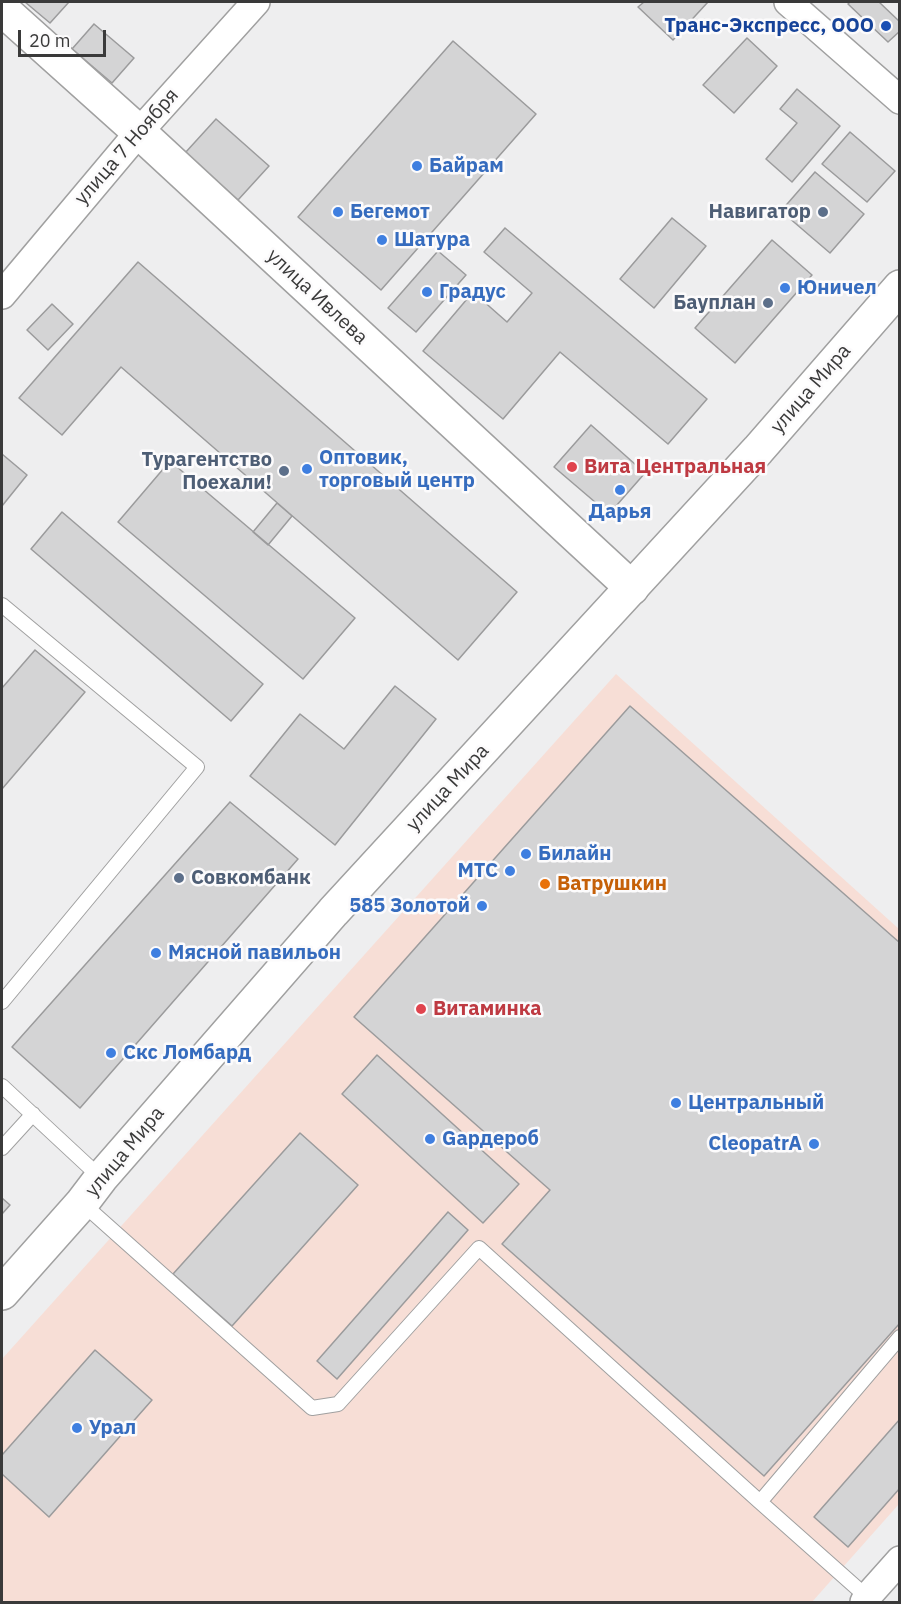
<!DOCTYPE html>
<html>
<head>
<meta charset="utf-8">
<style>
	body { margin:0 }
	#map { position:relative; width:901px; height:1604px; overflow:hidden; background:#eeeeef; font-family:"IBM Plex Sans",sans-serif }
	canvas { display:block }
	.frame { position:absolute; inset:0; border:3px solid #3a3a3a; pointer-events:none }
	.scale { position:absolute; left:18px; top:30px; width:88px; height:27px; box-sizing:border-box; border:3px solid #3a3a3a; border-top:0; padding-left:8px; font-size:18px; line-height:21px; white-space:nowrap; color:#3a3a3a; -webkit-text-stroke:4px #fcfbfc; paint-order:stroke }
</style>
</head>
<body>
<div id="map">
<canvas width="901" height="1604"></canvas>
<div class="frame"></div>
<div class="scale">20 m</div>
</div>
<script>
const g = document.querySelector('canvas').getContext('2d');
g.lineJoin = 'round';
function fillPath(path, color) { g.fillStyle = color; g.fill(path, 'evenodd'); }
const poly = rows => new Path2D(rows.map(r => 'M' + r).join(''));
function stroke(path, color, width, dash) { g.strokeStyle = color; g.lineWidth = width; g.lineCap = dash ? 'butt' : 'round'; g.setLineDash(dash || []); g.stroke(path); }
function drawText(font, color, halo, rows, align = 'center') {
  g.font = font + ' "IBM Plex Sans",sans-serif'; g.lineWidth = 5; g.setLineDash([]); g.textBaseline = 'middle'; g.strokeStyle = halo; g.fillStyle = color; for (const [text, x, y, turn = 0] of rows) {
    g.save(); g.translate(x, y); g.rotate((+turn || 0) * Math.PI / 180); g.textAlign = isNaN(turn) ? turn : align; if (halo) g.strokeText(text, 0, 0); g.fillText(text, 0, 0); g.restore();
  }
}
const commercial = poly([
	[616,674,899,929,899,1504,812,1602,2,1602,2,1359]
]);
const building = poly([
	[25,2,69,2,50,23,25,2],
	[644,2,708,2,673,40,638,7,644,2],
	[850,2,879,2,900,22,900,31,888,42,848,4,850,2],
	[94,24,134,58,112,83,72,49,94,24],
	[747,38,777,66,734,113,703,85,747,38],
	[453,41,536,114,381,290,298,217,453,41],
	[797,89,840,126,792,182,766,159,797,123,780,109,797,89],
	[216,119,269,166,238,200,185,153,216,119],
	[850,132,895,171,867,202,822,164,850,132],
	[815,172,864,214,830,253,781,211,815,172],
	[672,218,706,246,654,308,620,279,672,218],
	[505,228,707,399,668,444,560,352,503,419,423,351,473,292,507,322,532,293,484,252,505,228],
	[772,240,812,275,735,363,695,328,772,240],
	[438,251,466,275,416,332,388,308,438,251],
	[138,262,517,592,458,660,121,367,62,435,19,398,138,262],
	[52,304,73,324,48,350,27,330,52,304],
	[591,425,645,473,609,514,554,467,591,425],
	[2,454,27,475,2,506,2,454],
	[170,461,355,618,303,679,118,522,170,461],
	[277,503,292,516,268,545,253,532,277,503],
	[62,512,263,684,231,721,31,549,62,512],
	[35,650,85,692,2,789,2,688,35,650],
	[395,686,436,719,335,845,250,776,300,714,344,749,395,686],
	[630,706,900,943,900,1323,764,1476,502,1244,550,1190,354,1017,630,706],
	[230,802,298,859,80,1108,12,1047,230,802],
	[377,1055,519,1184,483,1223,342,1094,377,1055],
	[300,1133,358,1185,232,1326,173,1274,300,1133],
	[2,1198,10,1205,2,1214,2,1198],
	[448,1212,468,1230,337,1379,317,1361,448,1212],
	[95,1350,152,1400,49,1517,2,1474,2,1455,95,1350],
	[900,1419,900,1488,848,1547,814,1517,900,1419]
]);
const lane = poly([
	[2,605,197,767,2,1002],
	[2,1086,101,1178],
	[2,1148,33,1114],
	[82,1203,312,1408,338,1404,479,1248,760,1502],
	[867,1597,760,1502,900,1337]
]);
const street = poly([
	[788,2,900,100],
	[2,295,139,132,256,2],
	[864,1602,867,1597,900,1560]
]);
const secondary = poly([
	[2,9,139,132,632,588]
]);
const primary = poly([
	[2,1293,82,1203,101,1178,333,912,758,450,900,287]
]);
const markers = [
	[886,26,6,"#1a4fb4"],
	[417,166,6,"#3f7fe0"],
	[338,212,6,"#3f7fe0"],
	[823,212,6,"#5c6f8a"],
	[382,240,6,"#3f7fe0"],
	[785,288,6,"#3f7fe0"],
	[427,292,6,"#3f7fe0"],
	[768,303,6,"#5c6f8a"],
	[572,467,6,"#e0444e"],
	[307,469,6,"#3f7fe0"],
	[284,471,6,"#5c6f8a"],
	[620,490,6,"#3f7fe0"],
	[526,854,6,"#3f7fe0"],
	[510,871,6,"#3f7fe0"],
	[179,878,6,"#5c6f8a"],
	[545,884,6,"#e8710a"],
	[482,906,6,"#3f7fe0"],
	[156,953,6,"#3f7fe0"],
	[421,1009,6,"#e0444e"],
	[111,1053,6,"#3f7fe0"],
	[676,1103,6,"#3f7fe0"],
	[430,1139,6,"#3f7fe0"],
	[814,1144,6,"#3f7fe0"],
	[77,1428,6,"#3f7fe0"]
];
const transitNames = [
	["Транс-Экспресс, ООО",874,26]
];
const streetNames = [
	["улица 7 Ноября",127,147,-49],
	["улица Ивлева",317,297,43],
	["улица Мира",811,389,-49],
	["улица Мира",448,788,-47],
	["улица Мира",125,1152,-50]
];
const shopNames = [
	["Байрам",429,166],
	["Бегемот",350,212],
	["Шатура",394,240],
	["Юничел",797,288],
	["Градус",439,292],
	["Оптовик,",319,458],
	["торговый центр",319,481],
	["Дарья",620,512,"center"],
	["Билайн",538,854],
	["МТС",498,871,"right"],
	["585 Золотой",470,906,"right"],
	["Мясной павильон",168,953],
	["Скс Ломбард",123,1053],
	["Центральный",688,1103],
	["Gардероб",442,1139],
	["CleopatrA",802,1144,"right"],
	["Урал",89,1428]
];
const serviceNames = [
	["Навигатор",811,212],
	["Бауплан",756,303],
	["Турагентство",272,460],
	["Поехали!",272,483],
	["Совкомбанк",191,878,"left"]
];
const healthNames = [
	["Вита Центральная",584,467],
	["Витаминка",433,1009]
];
const foodNames = [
	["Ватрушкин",557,884]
];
fillPath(commercial, '#f7ded6');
fillPath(building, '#d4d4d5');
stroke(building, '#9b9b9c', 1.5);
stroke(lane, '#a0a0a0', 16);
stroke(street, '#a0a0a0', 30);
stroke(secondary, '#a0a0a0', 36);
stroke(primary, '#a0a0a0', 36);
stroke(lane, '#fff', 14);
stroke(street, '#fff', 27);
stroke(secondary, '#fff', 33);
stroke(primary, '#fff', 33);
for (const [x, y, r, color] of markers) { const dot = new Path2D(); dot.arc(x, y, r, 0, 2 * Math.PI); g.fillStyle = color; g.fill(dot); stroke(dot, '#fcfbfc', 2); }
drawText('bold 20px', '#164399', '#fcfbfc', transitNames, 'right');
drawText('20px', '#3a3a3a', '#fcfbfc', streetNames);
drawText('bold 20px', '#366cbe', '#fcfbfc', shopNames, 'left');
drawText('bold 20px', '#4e5e75', '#fcfbfc', serviceNames, 'right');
drawText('bold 20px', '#be3a42', '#fcfbfc', healthNames, 'left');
drawText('bold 20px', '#c56008', '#fcfbfc', foodNames, 'left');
</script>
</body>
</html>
